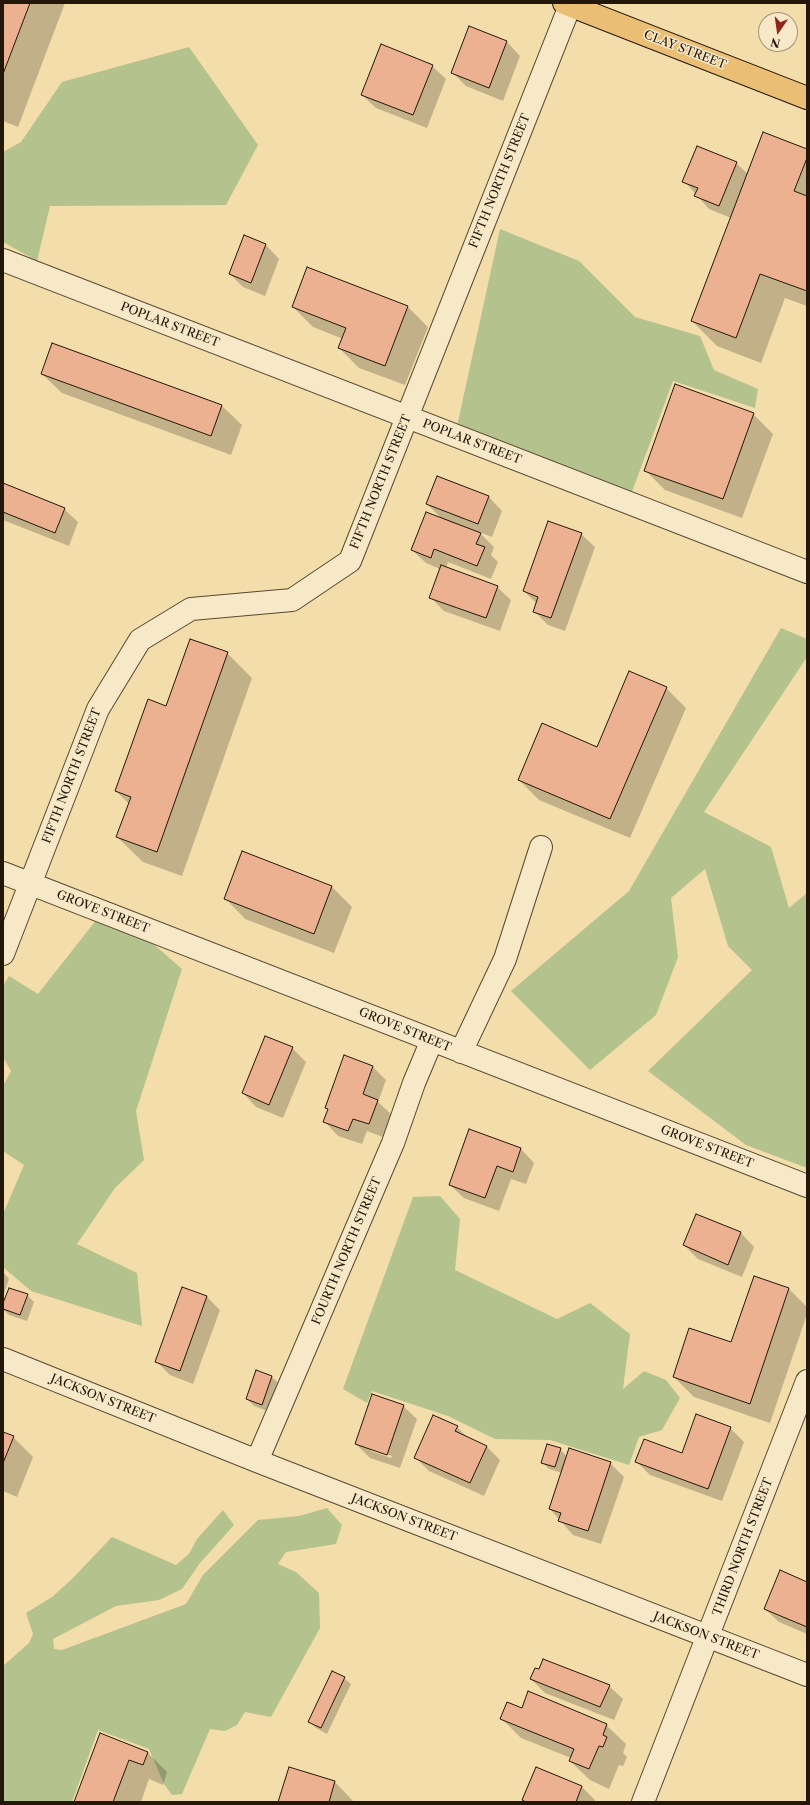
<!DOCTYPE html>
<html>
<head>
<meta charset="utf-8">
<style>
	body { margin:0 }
	#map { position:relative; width:810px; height:1805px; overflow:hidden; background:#f3ddaa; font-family:"Libre Caslon Text",serif }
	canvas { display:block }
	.frame { position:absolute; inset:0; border:4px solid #231709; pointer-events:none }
	.north { position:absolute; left:758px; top:12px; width:40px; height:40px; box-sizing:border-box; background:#f7e9c8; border:1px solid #a2957c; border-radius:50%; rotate:193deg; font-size:11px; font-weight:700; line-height:16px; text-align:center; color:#231709 }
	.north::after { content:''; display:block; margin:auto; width:14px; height:18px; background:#8f2418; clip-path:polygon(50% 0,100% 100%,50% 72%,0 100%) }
</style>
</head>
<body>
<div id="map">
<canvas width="810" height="1805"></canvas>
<div class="frame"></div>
<div class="north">N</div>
</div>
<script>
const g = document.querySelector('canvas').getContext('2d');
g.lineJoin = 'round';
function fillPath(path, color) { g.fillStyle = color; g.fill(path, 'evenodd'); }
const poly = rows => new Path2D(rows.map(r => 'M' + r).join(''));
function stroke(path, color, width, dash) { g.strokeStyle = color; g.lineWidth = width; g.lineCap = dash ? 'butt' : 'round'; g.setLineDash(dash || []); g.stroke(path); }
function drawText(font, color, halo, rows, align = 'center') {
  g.font = font + ' "Libre Caslon Text",serif'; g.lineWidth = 3; g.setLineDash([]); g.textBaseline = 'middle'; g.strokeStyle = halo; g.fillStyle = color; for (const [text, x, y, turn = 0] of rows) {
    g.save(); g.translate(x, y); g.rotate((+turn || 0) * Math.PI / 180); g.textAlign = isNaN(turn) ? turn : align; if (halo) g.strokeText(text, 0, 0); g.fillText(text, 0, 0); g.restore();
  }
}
const green = poly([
	[189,47,258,145,226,205,50,206,37,261,3,242,3,152,21,142,62,82],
	[500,229,579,261,635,317,700,336,714,370,758,389,755,408,673,381,630,497,456,431],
	[781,628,807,639,807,657,704,812,771,847,789,908,807,893,807,1168,746,1145,648,1071,752,970,728,946,705,869,671,898,678,957,656,1015,590,1070,511,991,629,891],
	[97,919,142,934,182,969,136,1111,144,1160,115,1188,77,1244,137,1273,142,1326,31,1291,3,1267,3,1214,24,1165,3,1151,3,1086,11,1071,3,1057,3,986,9,976,38,994],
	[440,1196,460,1219,455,1270,557,1319,590,1303,630,1334,623,1389,644,1371,666,1380,680,1398,662,1430,639,1437,629,1465,550,1440,495,1439,448,1416,372,1391,367,1403,343,1389,413,1197],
	[327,1508,342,1525,336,1544,286,1552,278,1564,296,1572,319,1593,320,1628,271,1717,245,1712,237,1725,225,1731,210,1729,182,1794,172,1795,164,1784,149,1749,98,1730,72,1802,3,1802,3,1666,29,1643,33,1634,26,1613,52,1597,71,1580,112,1537,176,1565,189,1554,197,1539,223,1510,234,1525,200,1563,182,1589,159,1600,116,1606,53,1639,54,1649,62,1650,186,1604,203,1575,258,1520,299,1516]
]);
const shadow = poly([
	[3,3,65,3,18,127,3,121],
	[470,28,507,42,520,56,503,101,466,86,453,73],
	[432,66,446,79,427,128,376,108,362,95],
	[807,150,807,306,785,298,761,363,717,346,692,321,731,218,709,209,684,181,736,163,748,174],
	[244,236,266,245,279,259,265,296,243,287,230,274],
	[308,268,408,307,428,327,405,385,359,368,339,348,343,339,313,327,293,307],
	[53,344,222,406,242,425,231,455,62,393,42,374],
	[753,414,773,434,742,518,665,490,645,470],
	[437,477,489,497,502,511,492,537,479,532,494,547,491,555,498,562,491,579,448,562,446,568,497,587,511,600,500,631,444,611,430,597,440,569,426,563,412,550,442,519,427,504],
	[3,485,64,509,78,522,69,546,3,520],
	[581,534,595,547,565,631,548,625,534,611,537,604,524,591],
	[227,653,252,678,182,876,143,862,117,837,129,804,116,791,167,707],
	[666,688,686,708,630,838,539,800,519,780,597,748],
	[243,853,332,887,352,907,334,953,245,919,226,899],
	[292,1048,306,1062,283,1118,256,1107,243,1093],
	[373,1067,386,1080,378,1102,391,1114,383,1137,367,1131,362,1144,338,1136,325,1122,329,1111,326,1108],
	[470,1131,521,1149,534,1163,526,1184,511,1179,499,1211,464,1198,450,1185],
	[696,1215,741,1233,754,1247,742,1277,698,1259,684,1245],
	[3,1272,9,1279,3,1296],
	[754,1277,789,1289,807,1307,807,1314,770,1423,694,1397,674,1377,732,1343],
	[27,1295,34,1302,27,1321,9,1315,3,1309,3,1306],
	[207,1297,220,1310,193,1384,170,1375,156,1361],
	[257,1372,272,1377,279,1384,268,1411,254,1406,247,1399],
	[403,1406,417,1419,400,1468,370,1458,356,1444],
	[371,1449,392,1456,391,1458,371,1451],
	[457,1427,469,1439,487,1447,500,1460,484,1496,429,1471,415,1457],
	[730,1428,744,1442,722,1501,650,1475,636,1461,682,1454],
	[3,1433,13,1437,33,1457,17,1497,3,1491],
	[560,1449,567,1457,610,1463,624,1477,601,1544,573,1535,550,1509,562,1473,549,1469,542,1462],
	[807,1583,807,1634,779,1622,765,1609],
	[344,1678,351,1684,327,1734,316,1728,309,1721],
	[531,1679,609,1686,623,1699,614,1720,545,1693],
	[522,1709,606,1725,626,1744,623,1753,627,1757,623,1766,619,1765,609,1789,590,1780,570,1761,571,1758,521,1738,501,1718],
	[101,1734,147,1752,167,1772,163,1785,149,1779,141,1802,75,1802],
	[335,1782,354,1802,279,1802],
	[582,1787,595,1800,595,1802,525,1802,523,1800]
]);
const building = poly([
	[3,3,30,3,3,74,3,3],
	[469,26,507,41,489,88,451,73,469,26],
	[381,44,433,65,413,115,361,95,381,44],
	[763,132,807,149,807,158,794,191,807,196,807,291,760,274,736,338,691,321,763,132],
	[697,146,737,162,719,206,694,196,698,188,682,182,697,146],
	[244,235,266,244,251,283,229,274,244,235],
	[307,267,408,306,385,366,338,348,346,328,292,307,307,267],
	[52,343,222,405,211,436,41,374,52,343],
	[675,384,754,413,723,499,644,471,675,384],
	[437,476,489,496,478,524,426,504,437,476],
	[3,483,65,508,55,533,3,512,3,483],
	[426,512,481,533,476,544,485,547,477,566,434,549,431,558,411,550,426,512],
	[548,521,582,533,551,618,533,612,538,597,523,591,548,521],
	[441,565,498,586,486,618,429,598,441,565],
	[190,639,228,652,157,852,116,837,131,797,115,791,148,699,166,706,190,639],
	[629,671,667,687,610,819,518,780,542,723,597,747,629,671],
	[242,851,332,886,314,934,224,899,242,851],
	[265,1036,293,1047,269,1105,242,1093,265,1036],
	[344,1055,373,1066,363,1094,378,1100,369,1124,353,1119,348,1131,323,1122,328,1109,325,1108,344,1055],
	[469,1129,521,1148,513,1172,497,1166,485,1198,449,1185,469,1129],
	[696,1214,741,1232,728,1265,683,1245,696,1214],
	[754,1276,789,1288,750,1404,673,1377,689,1328,731,1342,754,1276],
	[182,1287,207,1296,180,1371,155,1362,182,1287],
	[9,1288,28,1294,20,1315,3,1309,3,1303,9,1288],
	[256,1370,272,1376,262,1405,246,1399,256,1370],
	[372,1394,404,1405,387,1455,355,1444,372,1394],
	[696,1414,731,1427,708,1489,635,1462,644,1439,682,1453,696,1414],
	[433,1415,458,1426,455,1431,487,1446,470,1483,414,1458,433,1415],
	[3,1432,14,1436,3,1463,3,1432],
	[547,1444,561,1448,555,1467,541,1463,547,1444],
	[569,1448,611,1462,588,1531,558,1521,561,1513,549,1509,569,1448],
	[780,1570,807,1582,807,1627,764,1609,780,1570],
	[543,1659,610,1685,600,1707,530,1679,535,1668,539,1669,543,1659],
	[332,1671,345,1677,321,1728,308,1722,332,1671],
	[528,1691,607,1724,603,1735,607,1737,603,1747,599,1746,589,1769,569,1761,574,1749,500,1719,507,1702,522,1708,528,1691],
	[100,1733,148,1752,143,1765,129,1760,113,1802,74,1802,100,1733],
	[289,1767,335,1781,329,1802,278,1802,289,1767],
	[536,1767,582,1786,576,1802,526,1802,522,1800,536,1767]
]);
const minor = poly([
	[3,260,807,572],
	[3,873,807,1186],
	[3,954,98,709,140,640,191,609,292,600,350,561,571,3],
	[461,1052,505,959,541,847],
	[3,1359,257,1461,807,1675],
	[257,1461,393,1143,414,1083,432,1040],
	[643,1802,807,1381]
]);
const primary = poly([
	[564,3,807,98]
]);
const streetNames = [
	["CLAY STREET",685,50,21],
	["FIFTH NORTH STREET",500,181,-68],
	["POPLAR STREET",170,325,21],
	["POPLAR STREET",472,442,21],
	["FIFTH NORTH STREET",381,482,-68],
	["FIFTH NORTH STREET",72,776,-69],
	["GROVE STREET",103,912,21],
	["GROVE STREET",405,1030,22],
	["GROVE STREET",707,1147,21],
	["FOURTH NORTH STREET",347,1251,-67],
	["JACKSON STREET",103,1399,22],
	["JACKSON STREET",404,1518,21],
	["THIRD NORTH STREET",743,1547,-69],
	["JACKSON STREET",706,1636,21]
];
fillPath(green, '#b4c28d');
fillPath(shadow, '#0003');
fillPath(building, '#ecb191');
stroke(building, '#231709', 1);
stroke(minor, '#574831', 24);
stroke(primary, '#231709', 24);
stroke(minor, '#f7e9c8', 22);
stroke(primary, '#eabe75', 22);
drawText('12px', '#231709', '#f7e9c8', streetNames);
</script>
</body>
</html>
